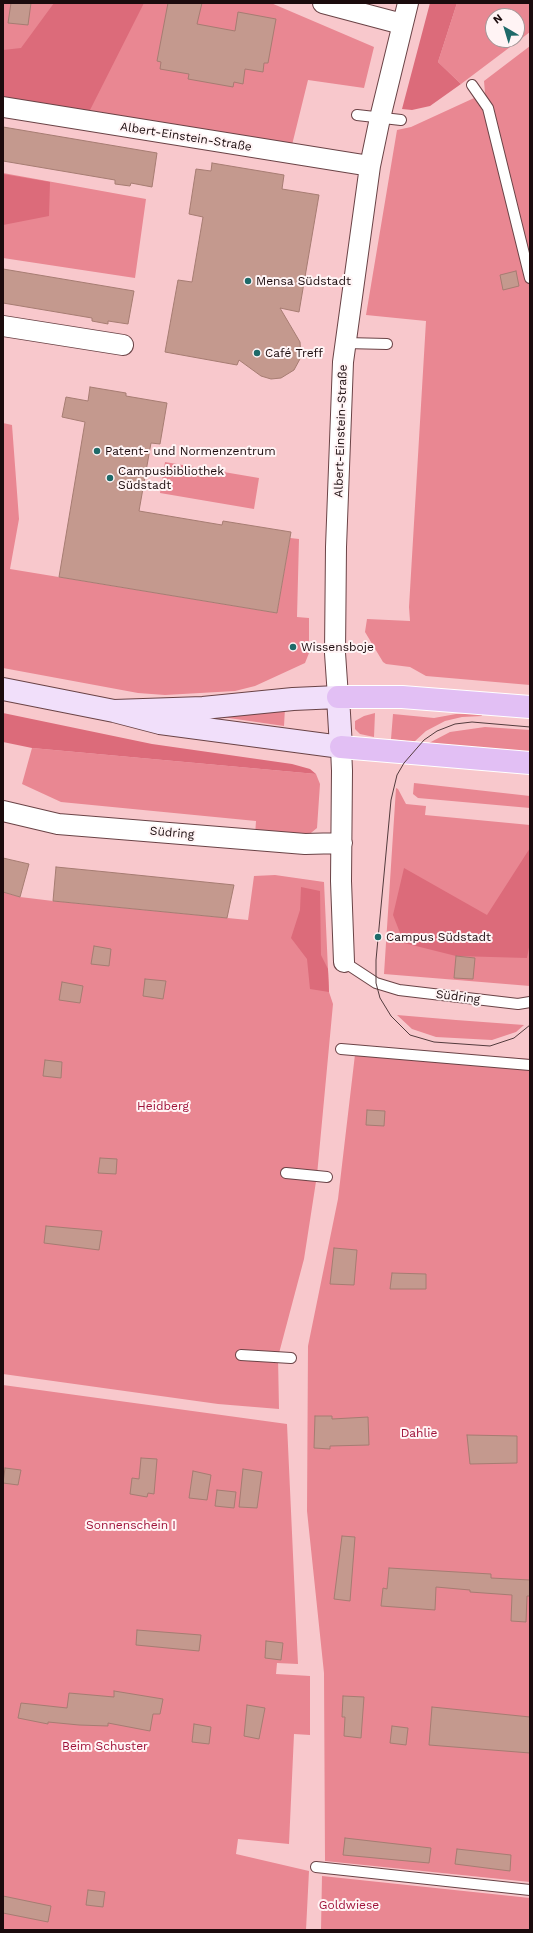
<!DOCTYPE html>
<html>
<head>
<meta charset="utf-8">
<style>
	body { margin:0 }
	#map { position:relative; width:533px; height:1933px; overflow:hidden; background:#f8c8cc; font-family:"Work Sans",sans-serif }
	canvas { display:block }
	.frame { position:absolute; inset:0; border:4px solid #1b0b0d; pointer-events:none }
	.north { position:absolute; left:485px; top:8px; width:40px; height:40px; box-sizing:border-box; background:#fff4f5; border:1px solid #a49798; border-radius:50%; rotate:322deg; font-size:11px; font-weight:700; line-height:16px; text-align:center; color:#1b0b0d }
	.north::after { content:''; display:block; margin:auto; width:14px; height:18px; background:#1e6a69; clip-path:polygon(50% 0,100% 100%,50% 72%,0 100%) }
</style>
</head>
<body>
<div id="map">
<canvas width="533" height="1933"></canvas>
<div class="frame"></div>
<div class="north">N</div>
</div>
<script>
const g = document.querySelector('canvas').getContext('2d');
g.lineJoin = 'round';
function fillPath(path, color) { g.fillStyle = color; g.fill(path, 'evenodd'); }
const poly = rows => new Path2D(rows.map(r => 'M' + r).join(''));
function stroke(path, color, width, dash) { g.strokeStyle = color; g.lineWidth = width; g.lineCap = dash ? 'butt' : 'round'; g.setLineDash(dash || []); g.stroke(path); }
function drawText(font, color, halo, rows, align = 'center') {
  g.font = font + ' "Work Sans",sans-serif'; g.lineWidth = 4; g.setLineDash([]); g.textBaseline = 'middle'; g.strokeStyle = halo; g.fillStyle = color; for (const [text, x, y, turn = 0] of rows) {
    g.save(); g.translate(x, y); g.rotate((+turn || 0) * Math.PI / 180); g.textAlign = isNaN(turn) ? turn : align; if (halo) g.strokeText(text, 0, 0); g.fillText(text, 0, 0); g.restore();
  }
}
const green = poly([
	[3,3,271,3,374,47,364,88,308,80,291,149,3,99],
	[457,3,530,3,530,32,461,84,438,62],
	[493,16,517,16,517,40,493,40],
	[530,46,530,685,426,676,410,667,386,664,383,662,365,632,367,619,410,621,409,607,426,321,366,315,397,130,411,127,485,93,484,81],
	[3,173,146,199,135,278,3,258],
	[3,423,12,425,19,519,10,569,277,613,290,538,299,539,297,617,309,618,309,653,305,663,255,686,235,691,165,695,138,693,3,668],
	[165,462,259,478,254,509,160,493],
	[285,708,284,726,215,716],
	[375,713,374,737,360,734,355,729,355,721,364,716],
	[481,713,482,716,462,717,445,721,426,731,414,742,391,739,393,714,434,718,456,714],
	[485,727,530,730,530,752,429,743,450,732],
	[32,748,316,774,320,784,317,828,306,837,255,836,256,821,61,802,22,784],
	[414,783,530,796,530,808,418,798,413,794],
	[396,788,398,789,406,804,426,806,425,815,530,825,530,986,384,974],
	[275,875,324,882,329,992,333,1004,317,1175,304,1259,278,1357,279,1409,218,1404,3,1374,3,892,20,897,53,901,248,920,254,876],
	[397,1015,456,1020,524,1025,516,1032,492,1040,436,1037,412,1029],
	[356,1046,530,1059,530,1882,325,1861,324,1673,307,1511,308,1346,338,1199],
	[3,1385,287,1424,298,1664,277,1663,276,1674,310,1676,310,1735,294,1734,289,1844,238,1839,236,1854,309,1871,306,1930,3,1930],
	[322,1876,530,1898,530,1930,321,1930]
]);
const forest = poly([
	[54,3,144,3,88,114,3,99,3,50,21,48],
	[430,3,457,3,438,62,461,84,430,106,412,110,402,109],
	[3,174,50,182,49,216,3,225],
	[3,713,152,744,292,764,310,769,316,774,32,748,3,742],
	[530,848,530,942,527,958,456,956,404,943,393,915,404,868,487,915],
	[301,887,320,891,321,955,328,969,329,992,310,989,307,959,291,938,300,910]
]);
const building = poly([
	[11,3,31,3,28,25,8,23,11,3],
	[168,3,202,3,197,24,235,31,238,12,276,19,268,63,264,63,263,72,245,69,243,84,234,82,233,87,188,79,189,74,160,69,161,62,157,61,168,3],
	[3,127,157,153,152,187,131,183,130,186,115,184,115,180,3,161,3,127],
	[212,163,284,175,282,189,319,195,299,312,280,308,300,342,301,357,294,370,281,378,271,379,261,376,239,360,237,365,165,352,178,280,192,282,203,217,189,214,196,169,211,171,212,163],
	[3,269,134,291,128,324,108,321,108,324,92,321,92,318,3,303,3,269],
	[516,271,519,286,503,290,500,275,516,271],
	[90,387,126,393,126,396,167,403,160,444,151,443,139,511,222,525,223,521,291,532,277,613,59,577,85,422,62,417,66,397,88,401,90,387],
	[3,858,29,864,20,897,3,892,3,858],
	[56,867,107,872,234,885,227,918,53,901,56,867],
	[94,946,111,949,109,966,91,964,94,946],
	[456,956,475,958,473,979,454,978,456,956],
	[145,979,166,981,163,999,143,996,145,979],
	[62,982,83,986,80,1003,59,1000,62,982],
	[45,1060,62,1062,61,1078,43,1076,45,1060],
	[367,1110,385,1111,384,1126,366,1125,367,1110],
	[100,1158,117,1159,116,1174,98,1173,100,1158],
	[46,1226,102,1231,99,1250,44,1243,46,1226],
	[334,1248,357,1250,354,1285,330,1284,334,1248],
	[392,1273,426,1274,426,1289,390,1289,392,1273],
	[315,1416,332,1416,332,1419,368,1417,369,1445,330,1446,330,1449,314,1448,315,1416],
	[467,1435,517,1436,517,1463,470,1464,467,1435],
	[141,1458,157,1459,154,1494,148,1493,147,1497,130,1494,132,1478,139,1479,141,1458],
	[5,1468,21,1470,18,1485,3,1483,5,1468],
	[243,1469,262,1472,257,1508,239,1507,243,1469],
	[193,1471,211,1475,207,1500,189,1498,193,1471],
	[217,1490,236,1492,234,1508,215,1506,217,1490],
	[342,1536,355,1537,350,1601,334,1599,342,1536],
	[389,1568,491,1574,491,1578,530,1580,530,1596,527,1596,526,1622,511,1621,512,1595,470,1592,470,1590,436,1587,435,1610,381,1606,383,1588,387,1589,389,1568],
	[137,1630,201,1635,199,1651,136,1645,137,1630],
	[266,1641,283,1643,281,1660,265,1658,266,1641],
	[114,1691,163,1699,160,1714,153,1714,150,1731,108,1723,108,1726,79,1725,48,1722,48,1724,18,1718,21,1703,67,1708,69,1693,114,1697,114,1691],
	[343,1696,364,1697,361,1738,344,1736,345,1717,342,1717,343,1696],
	[247,1705,265,1708,259,1739,244,1736,247,1705],
	[432,1707,530,1717,530,1753,429,1745,432,1707],
	[194,1724,211,1727,209,1744,192,1742,194,1724],
	[392,1726,408,1728,406,1745,390,1743,392,1726],
	[345,1838,431,1848,429,1863,343,1855,345,1838],
	[457,1849,511,1855,510,1871,455,1864,457,1849],
	[88,1890,105,1892,103,1907,86,1905,88,1890],
	[3,1896,51,1906,48,1922,3,1913,3,1896]
]);
const service = poly([
	[472,85,488,108,530,278],
	[357,115,401,120],
	[346,343,387,344],
	[344,962,376,983,399,990,518,1004,530,1002],
	[341,1049,530,1065],
	[286,1173,327,1177],
	[241,1355,291,1358],
	[316,1867,530,1890]
]);
const minor = poly([
	[323,3,402,24],
	[3,107,370,166],
	[3,326,123,345],
	[338,697,335,653,336,547,343,362,370,166,380,118,408,3],
	[341,747,342,771,341,881,344,962],
	[3,811,58,824,305,844,342,843]
]);
const secondary = poly([
	[3,689,114,711,160,723,341,747,338,697,293,699,203,708,114,711]
]);
const primary = poly([
	[338,697,402,697,530,707],
	[341,747,530,763]
]);
const tram = poly([
	[530,727,472,722,455,724,437,731,424,740,404,763,397,775,391,800,376,960,376,983,380,998,391,1016,410,1035,434,1042,490,1046,514,1038,530,1025]
]);
const markers = [
	[248,281,4,"#1e6a69"],
	[257,353,4,"#1e6a69"],
	[97,451,4,"#1e6a69"],
	[110,478,4,"#1e6a69"],
	[293,647,4,"#1e6a69"],
	[378,937,4,"#1e6a69"]
];
const streetNames = [
	["Albert-Einstein-Straße",186,137,9],
	["Albert-Einstein-Straße",341,431,-88],
	["Südring",172,833,5],
	["Südring",458,997,7]
];
const poiNames = [
	["Mensa Südstadt",256,281],
	["Café Treff",265,353],
	["Patent- und Normenzentrum",105,451],
	["Campusbibliothek",118,471],
	["Südstadt",118,485],
	["Wissensboje",301,647],
	["Campus Südstadt",386,937]
];
const parkNames = [
	["Heidberg",163,1106],
	["Dahlie",419,1433],
	["Sonnenschein I",131,1525],
	["Beim Schuster",105,1746],
	["Goldwiese",349,1905]
];
fillPath(green, '#e98792');
fillPath(forest, '#dc6b7a');
fillPath(building, '#c4998e');
stroke(building, '#a67c72', 1);
stroke(service, '#6a4346', 12);
stroke(minor, '#6a4346', 22);
stroke(secondary, '#6a4346', 24);
stroke(primary, '#fff', 24);
stroke(service, '#fff', 10);
stroke(minor, '#fff', 20);
stroke(secondary, '#f1dffa', 22);
stroke(primary, '#e2bff4', 22);
stroke(tram, '#533b3d', 1);
for (const [x, y, r, color] of markers) { const dot = new Path2D(); dot.arc(x, y, r, 0, 2 * Math.PI); g.fillStyle = color; g.fill(dot); stroke(dot, '#fff4f5', 1.5); }
drawText('12px', '#1b0b0d', '#fff4f5', streetNames);
drawText('12px', '#1b0b0d', '#fff4f5', poiNames, 'left');
drawText('12px', '#9f1239', '#fff4f5', parkNames);
</script>
</body>
</html>
